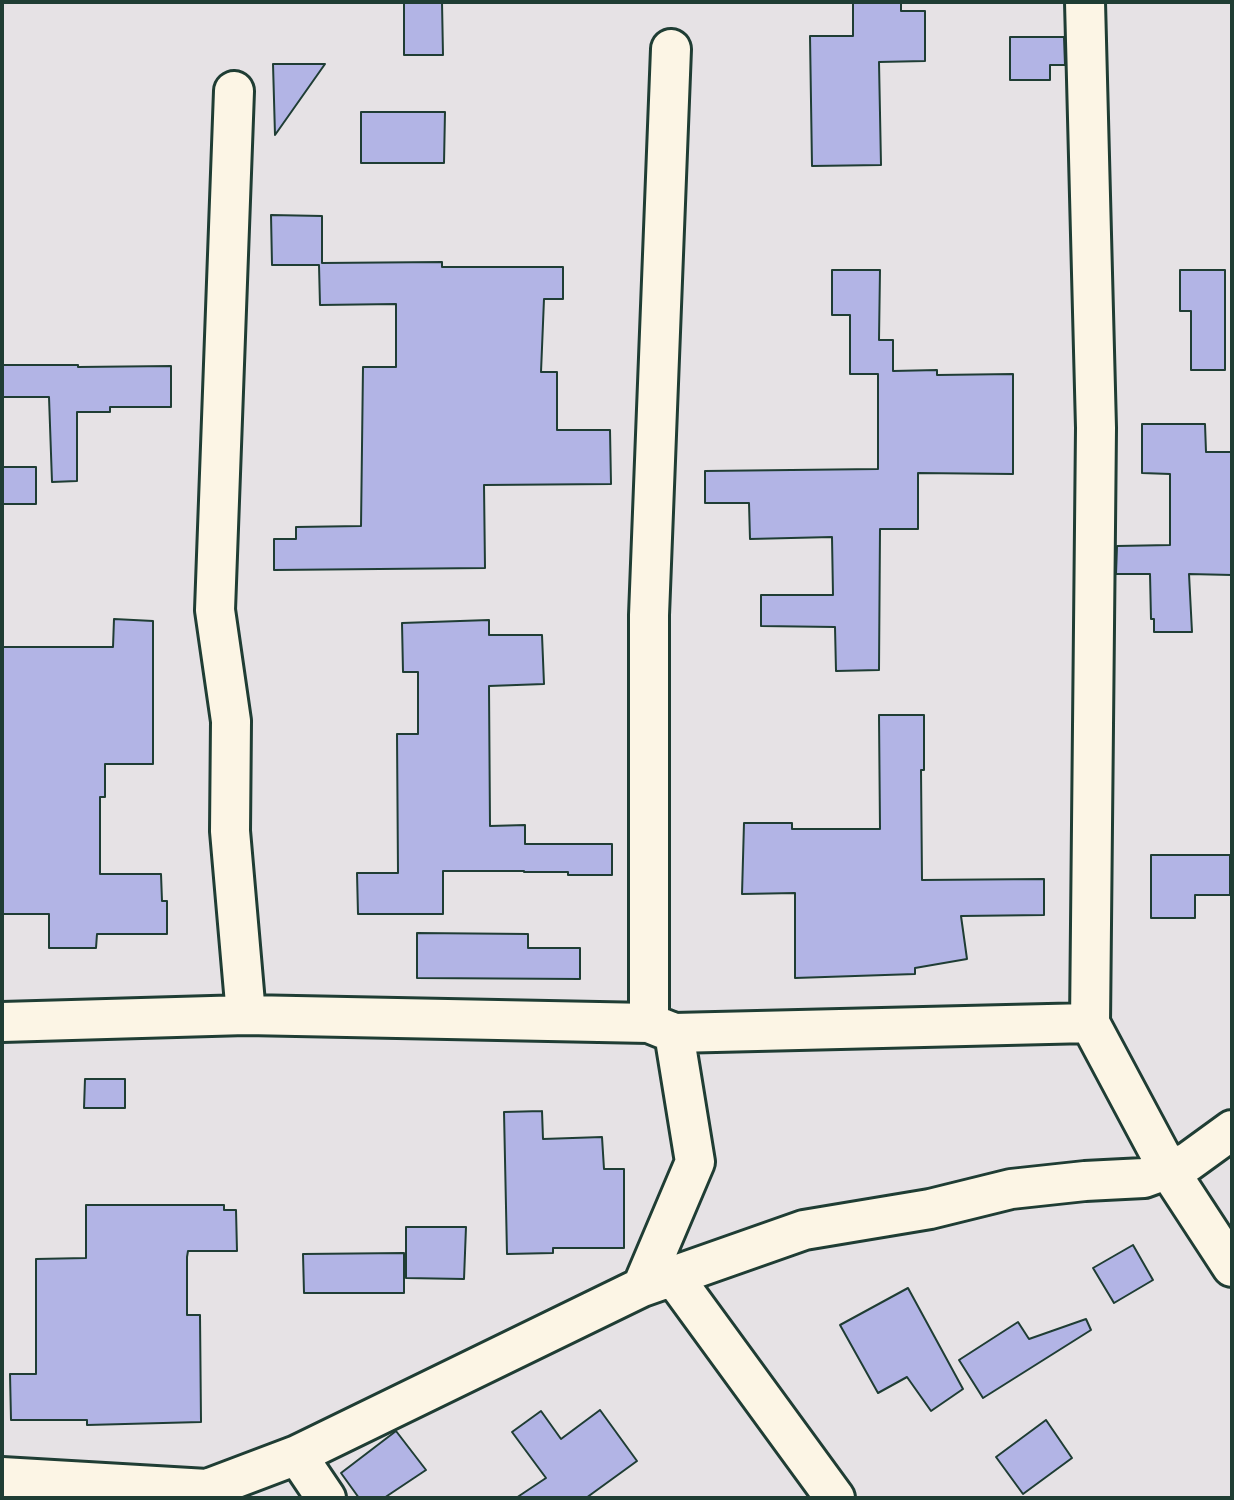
<!DOCTYPE html>
<html>
<head>
<meta charset="utf-8">
<style>
	body { margin:0 }
	#map { position:relative; width:1234px; height:1500px; overflow:hidden; background:#e6e2e5; font-family:"Gochi Hand",sans-serif }
	canvas { display:block }
	.frame { position:absolute; inset:0; border:4px solid #1f3d34; pointer-events:none }
</style>
</head>
<body>
<div id="map">
<canvas width="1234" height="1500"></canvas>
<div class="frame"></div>
</div>
<script>
const g = document.querySelector('canvas').getContext('2d');
g.lineJoin = 'round';
function fillPath(path, color) { g.fillStyle = color; g.fill(path, 'evenodd'); }
const poly = rows => new Path2D(rows.map(r => 'M' + r).join(''));
function stroke(path, color, width, dash) { g.strokeStyle = color; g.lineWidth = width; g.lineCap = dash ? 'butt' : 'round'; g.setLineDash(dash || []); g.stroke(path); }
const building = poly([
	[404,2,442,2,443,55,404,55,404,2],
	[853,2,901,2,901,11,925,11,925,61,879,62,881,165,812,166,810,36,853,36,853,2],
	[1010,37,1064,37,1065,65,1050,65,1050,80,1010,80,1010,37],
	[273,64,325,64,275,135,273,64],
	[361,112,445,112,444,163,361,163,361,112],
	[271,215,322,216,322,263,442,262,442,267,563,267,563,299,544,299,541,372,557,372,557,430,610,430,611,484,484,485,485,568,274,570,274,539,296,539,296,527,361,526,363,367,396,367,396,304,320,305,319,265,272,265,271,215],
	[832,270,880,270,879,340,893,340,893,371,937,370,937,375,1013,374,1013,474,918,473,918,529,880,529,879,670,836,671,835,627,761,626,761,595,833,595,832,537,750,539,749,503,705,503,705,471,878,469,878,374,850,374,850,315,832,315,832,270],
	[1180,270,1225,270,1225,370,1191,370,1191,311,1180,311,1180,270],
	[2,365,78,365,78,367,171,366,171,407,110,407,110,412,77,412,77,481,52,482,49,397,2,397,2,365],
	[1142,424,1205,424,1206,452,1232,452,1232,575,1189,574,1192,632,1154,632,1154,619,1151,619,1150,574,1116,574,1117,546,1170,545,1170,474,1142,473,1142,424],
	[2,467,36,467,36,504,2,504,2,467],
	[114,619,153,621,153,764,105,764,105,797,100,797,100,874,161,874,162,901,167,901,167,934,97,934,96,948,49,948,49,914,2,914,2,647,113,647,114,619],
	[489,620,489,635,542,635,544,684,489,686,490,826,525,825,525,844,612,844,612,875,568,875,568,872,524,872,524,871,443,871,443,914,358,914,357,873,398,873,397,734,418,734,418,672,403,672,402,623,489,620],
	[879,715,924,715,924,770,921,770,922,880,1044,879,1044,915,961,916,967,959,915,968,915,974,795,978,795,893,742,894,744,823,792,823,792,829,880,829,879,715],
	[1151,855,1230,855,1230,895,1195,895,1195,918,1151,918,1151,855],
	[417,933,528,934,528,948,580,948,580,979,417,978,417,933],
	[85,1079,125,1079,125,1108,84,1108,85,1079],
	[542,1111,543,1139,602,1137,604,1169,624,1169,624,1248,553,1248,553,1253,507,1254,504,1112,542,1111],
	[86,1205,224,1205,224,1210,236,1210,237,1251,188,1251,187,1257,187,1315,200,1315,201,1422,87,1425,87,1420,11,1420,10,1374,36,1374,36,1259,86,1258,86,1205],
	[406,1227,466,1227,464,1279,406,1278,406,1227],
	[1133,1245,1153,1280,1114,1303,1093,1268,1133,1245],
	[404,1253,404,1293,304,1293,303,1254,404,1253],
	[908,1288,963,1389,931,1411,907,1377,878,1393,840,1325,908,1288],
	[1086,1319,1091,1330,983,1398,959,1360,1018,1322,1029,1339,1086,1319],
	[600,1410,637,1461,586,1498,516,1498,546,1478,512,1432,541,1411,561,1439,600,1410],
	[1046,1420,1072,1458,1023,1494,996,1457,1046,1420],
	[396,1431,426,1470,384,1498,359,1498,341,1473,396,1431]
]);
const minor = poly([
	[234,91,215,610,231,721,230,831,246,1015],
	[2,1022,246,1015,649,1023,674,1033,1090,1023,1096,428,1085,2],
	[649,1023,649,615,671,49],
	[1090,1023,1168,1169,1232,1267],
	[673,1276,835,1498],
	[642,1287,695,1162,674,1033],
	[297,1455,326,1498],
	[2,1477,207,1489,297,1455,642,1287,804,1230,930,1209,1011,1189,1085,1181,1144,1178,1188,1162,1232,1130]
]);
fillPath(building, '#b2b4e5');
stroke(building, '#1f3d34', 2);
stroke(minor, '#1f3d34', 44);
stroke(minor, '#fcf5e5', 38);
</script>
</body>
</html>
